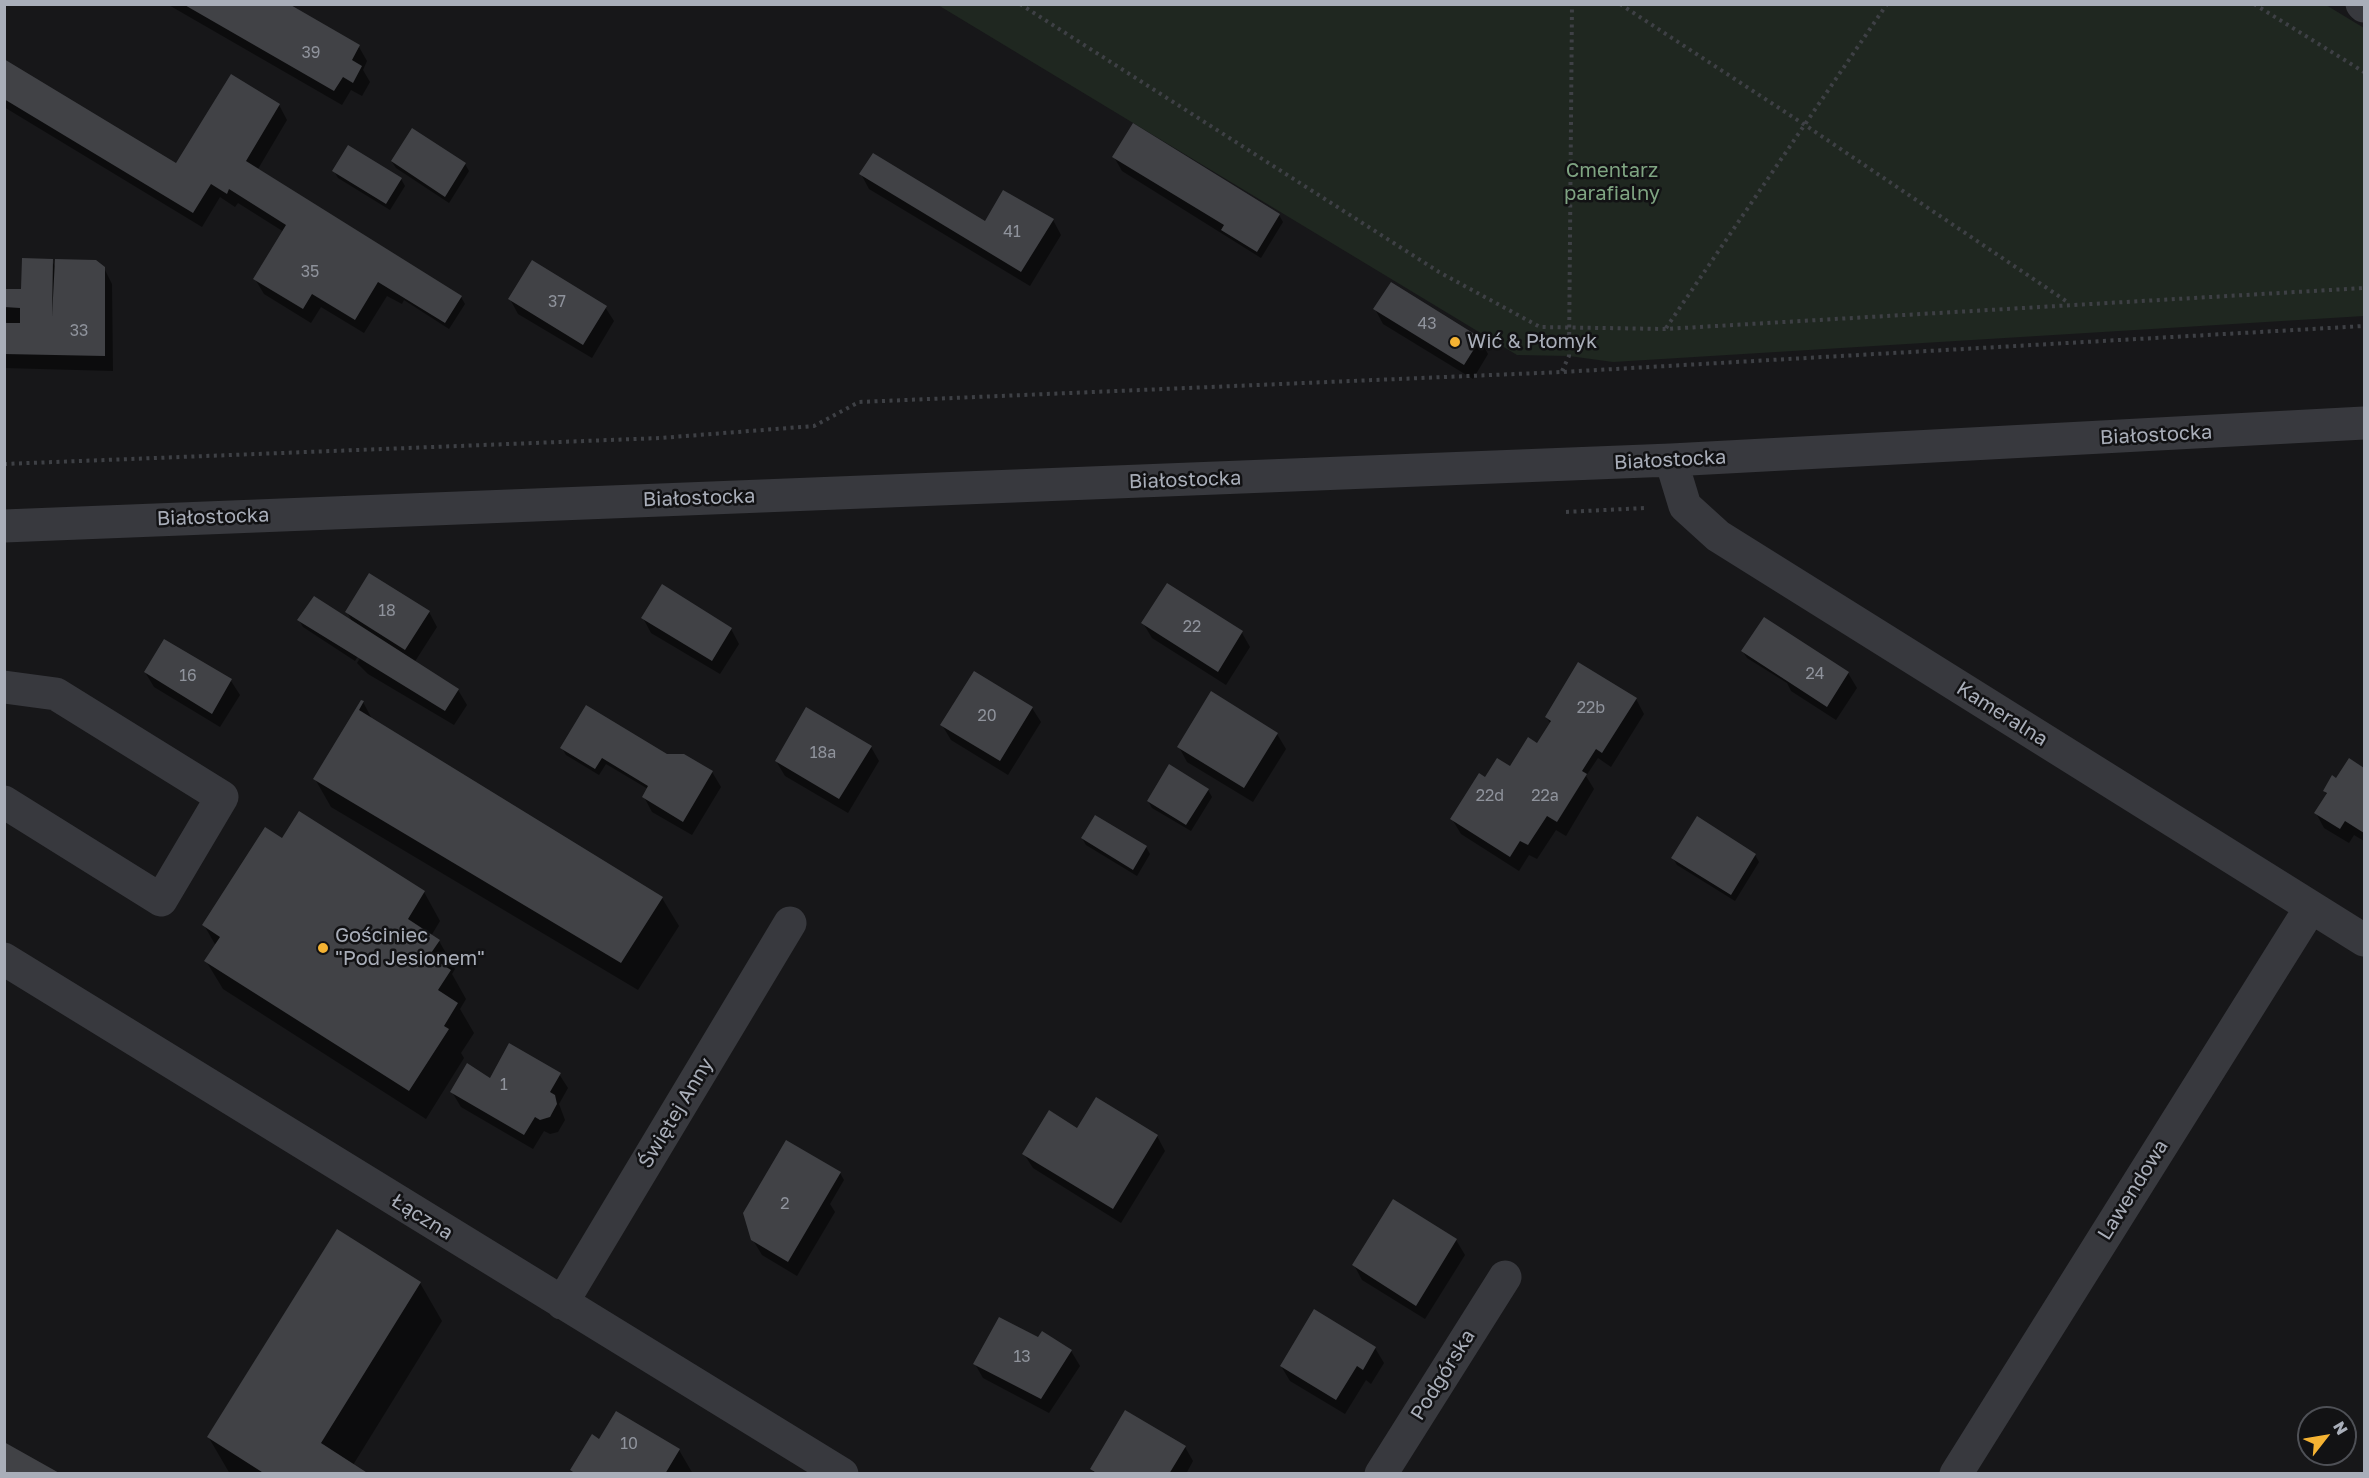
<!DOCTYPE html>
<html>
<head>
<meta charset="utf-8">
<style>
	body { margin:0 }
	#map { position:relative; width:2369px; height:1478px; overflow:hidden; background:#171719; font-family:"Golos Text",sans-serif }
	canvas { display:block }
	.frame { position:absolute; inset:0; border:6px solid #a9aeb9; pointer-events:none }
	.north { position:absolute; left:2297px; top:1406px; width:60px; height:60px; box-sizing:border-box; background:#121214; border:2px solid #4e5056; border-radius:50%; rotate:59deg; font-size:16px; font-weight:700; line-height:24px; text-align:center; color:#a9aeb9 }
	.north::after { content:''; display:block; margin:auto; width:21px; height:27px; background:#f5b333; clip-path:polygon(50% 0,100% 100%,50% 72%,0 100%) }
</style>
</head>
<body>
<div id="map">
<canvas width="2369" height="1478"></canvas>
<div class="frame"></div>
<div class="north">N</div>
</div>
<script>
const g = document.querySelector('canvas').getContext('2d');
g.lineJoin = 'round';
function fillPath(path, color) { g.fillStyle = color; g.fill(path, 'evenodd'); }
const poly = rows => new Path2D(rows.map(r => 'M' + r).join(''));
function stroke(path, color, width, dash) { g.strokeStyle = color; g.lineWidth = width; g.lineCap = dash ? 'butt' : 'round'; g.setLineDash(dash || []); g.stroke(path); }
function drawText(font, color, halo, rows, align = 'center') {
  g.font = font + ' "Golos Text",sans-serif'; g.lineWidth = 5; g.setLineDash([]); g.textBaseline = 'middle'; g.strokeStyle = halo; g.fillStyle = color; for (const [text, x, y, turn = 0] of rows) {
    g.save(); g.translate(x, y); g.rotate((+turn || 0) * Math.PI / 180); g.textAlign = isNaN(turn) ? turn : align; if (halo) g.strokeText(text, 0, 0); g.fillText(text, 0, 0); g.restore();
  }
}
const green = poly([
	[938,5,2326,5,2364,28,2364,316,1613,362,1569,356,1517,355]
]);
const shadow = poly([
	[167,4,286,4,359,47,367,61,363,70,370,82,362,96,351,90,342,105],
	[4,61,177,165,279,105,287,120,258,169,461,297,465,304,449,329,404,300,402,304,387,296,364,333,321,307,311,323,264,294,255,279,284,232,238,203,235,207,220,197,202,227,4,107],
	[412,130,465,164,469,171,449,203,396,168,392,162],
	[1114,157,1279,215,1283,222,1261,258,1122,171],
	[334,171,401,179,405,186,390,210,338,178],
	[861,174,986,223,1053,220,1061,235,1030,286,869,189],
	[52,261,56,268,104,268,112,284,113,371,4,368,4,325,8,325,4,319,4,290,22,291],
	[510,299,605,307,614,321,592,358,518,314],
	[1375,309,1480,339,1488,354,1473,379,1383,324],
	[347,612,429,612,437,627,414,663,458,690,467,705,454,725,368,674,357,663,373,637,370,637,355,661,303,627,299,620,354,625],
	[643,618,731,629,739,644,720,674,651,633],
	[1764,619,1848,673,1857,688,1836,720,1791,691,1787,683,1747,658,1743,652],
	[1143,623,1242,633,1250,647,1226,685,1152,638],
	[145,672,231,681,240,695,220,727,154,687],
	[1636,699,1644,714,1611,767,1598,758,1586,776,1594,789,1566,836,1556,830,1537,859,1529,855,1519,871,1461,834,1452,819,1486,779,1510,768,1537,745,1551,724,1546,717],
	[363,702,373,721,662,898,679,926,638,990,331,807,315,779],
	[1032,708,1041,722,1008,775,951,740,942,725],
	[1277,734,1286,749,1253,802,1187,762,1179,747],
	[871,747,879,761,848,813,785,776,776,761],
	[562,748,667,755,712,772,721,787,692,835,652,812,644,797,648,789,606,764,599,775,566,755],
	[2349,760,2364,769,2364,841,2354,835,2349,843,2324,828,2316,813,2327,795,2324,791,2336,780],
	[1208,790,1212,797,1191,831,1152,808,1148,801],
	[1082,838,1146,847,1150,854,1137,876,1086,845],
	[282,840,424,892,440,921,431,936,439,941,455,969,452,974,466,999,460,1009,474,1033,461,1053,464,1058,426,1119,223,989,206,961,216,946,204,925],
	[1755,855,1759,862,1735,901,1677,865,1673,858],
	[559,1074,568,1088,559,1104,565,1120,558,1132,550,1134,544,1131,533,1149,461,1107,452,1092,490,1080],
	[1077,1130,1157,1136,1165,1151,1121,1223,1033,1168,1024,1154],
	[840,1173,844,1180,830,1204,835,1212,797,1276,762,1255,753,1240],
	[1456,1240,1465,1255,1425,1319,1362,1280,1354,1265],
	[420,1283,442,1321,353,1465,366,1474,230,1474,209,1438],
	[1043,1333,1071,1351,1080,1366,1049,1413,983,1378,975,1364,1039,1339],
	[1375,1348,1384,1363,1371,1384,1366,1380,1345,1414,1290,1381,1281,1366],
	[599,1441,679,1450,693,1474,574,1474,572,1470],
	[1185,1447,1193,1461,1186,1474,1094,1474,1092,1469]
]);
const building = poly([
	[183,4,289,4,360,45,352,60,362,66,353,83,343,77,334,91],
	[4,59,176,163,231,74,280,104,246,161,462,296,445,323,378,282,355,320,312,294,303,309,253,279,286,225,229,189,227,194,211,184,193,213,4,99],
	[1133,123,1280,214,1257,252,1221,230,1224,225,1112,157],
	[412,128,466,163,445,197,391,161],
	[348,145,402,178,386,204,332,171],
	[873,153,985,221,1003,190,1054,219,1021,272,859,174],
	[22,258,53,259,52,317,55,259,96,260,105,267,105,356,4,354,4,323,20,323,20,308,4,307,4,289,21,289],
	[532,260,607,306,583,345,508,299],
	[1391,282,1481,338,1464,365,1373,309],
	[369,573,430,611,405,650,345,612],
	[1167,583,1243,631,1218,672,1141,623],
	[662,584,732,628,712,661,641,618],
	[314,596,459,689,445,711,297,620],
	[1764,617,1849,672,1827,707,1741,651],
	[164,639,232,679,212,714,144,672],
	[1578,662,1637,698,1602,753,1596,749,1582,771,1587,774,1557,822,1547,816,1528,845,1520,841,1510,857,1450,819,1479,773,1485,777,1497,758,1510,766,1528,737,1537,743,1551,721,1545,717],
	[974,671,1033,707,1000,761,940,725],
	[1211,691,1278,733,1244,788,1177,747],
	[361,700,364,701,359,710,663,897,621,963,313,779],
	[586,705,667,754,684,754,713,771,683,822,642,797,648,786,602,758,595,769,560,748],
	[806,707,872,746,839,799,775,761],
	[2349,758,2364,768,2364,833,2345,821,2340,829,2314,813,2327,793,2323,791,2332,775,2336,778],
	[1169,764,1209,789,1186,825,1147,801],
	[299,811,425,891,408,919,440,940,429,956,451,970,438,990,458,1003,444,1026,449,1029,409,1091,204,961,220,937,202,925,265,827,282,838],
	[1095,815,1147,846,1133,870,1081,838],
	[1697,816,1756,854,1731,895,1671,858],
	[509,1043,561,1073,550,1092,555,1095,557,1104,550,1117,540,1120,535,1117,524,1135,450,1092,467,1063,490,1078],
	[1096,1097,1158,1135,1113,1209,1022,1154,1049,1110,1077,1128],
	[786,1140,841,1172,788,1262,751,1240,743,1213],
	[1393,1199,1457,1239,1416,1306,1352,1265],
	[337,1229,421,1282,321,1443,369,1474,265,1474,207,1437],
	[1314,1309,1376,1347,1363,1370,1357,1366,1336,1400,1280,1366],
	[999,1317,1038,1337,1042,1331,1072,1350,1041,1399,973,1364],
	[1125,1410,1186,1446,1169,1474,1098,1474,1090,1469],
	[616,1411,680,1449,665,1474,576,1474,570,1470,592,1434,599,1439],
	[4,1442,61,1474,4,1474]
]);
const path = poly([
	[1020,4,1439,272,1540,327,1665,329,2364,288],
	[1620,4,1805,125,2069,303],
	[2254,4,2364,72],
	[1666,328,1887,4],
	[1562,371,1569,356,1572,4],
	[4,464,660,438,814,426,859,402,1562,372,2364,326],
	[1566,512,1645,508]
]);
const minor = poly([
	[2362,4,2364,6],
	[1671,460,1685,506,1718,536,2364,940],
	[4,526,1671,460,2364,423],
	[4,687,56,694,222,797,161,900,4,802],
	[4,959,842,1474],
	[562,1303,790,923],
	[1381,1474,1505,1277],
	[1956,1474,2311,907]
]);
const markers = [
	[1455,342,6,"#f5b333"],
	[323,948,6,"#f5b333"]
];
const numberNames = [
	["39",311,53],
	["41",1012,232],
	["35",310,272],
	["37",557,302],
	["43",1427,324],
	["33",79,331],
	["18",387,611],
	["22",1192,627],
	["24",1815,674],
	["16",188,676],
	["22b",1591,708],
	["20",987,716],
	["18a",823,753],
	["22d",1490,796],
	["22a",1545,796],
	["1",504,1085],
	["2",785,1204],
	["13",1022,1357],
	["10",629,1444]
];
const parkNames = [
	["Cmentarz",1612,171],
	["parafialny",1612,194]
];
const poiNames = [
	["Wić & Płomyk",1467,342],
	["Gościniec",335,936],
	["\"Pod Jesionem\"",335,959]
];
const streetNames = [
	["Białostocka",2156,435,-3],
	["Białostocka",1670,460,-3],
	["Białostocka",1185,480,-2],
	["Białostocka",699,498,-2],
	["Białostocka",213,517,-2],
	["Kameralna",2002,714,32],
	["Świętej Anny",676,1113,-59],
	["Lawendowa",2133,1190,-58],
	["Łączna",422,1217,32],
	["Podgórska",1443,1375,-58]
];
fillPath(green, '#1f2720');
fillPath(shadow, '#0007');
fillPath(building, '#414246');
stroke(path, '#3e4045', 4, [3, 4.5]);
stroke(minor, '#38393e', 33);
for (const [x, y, r, color] of markers) { const dot = new Path2D(); dot.arc(x, y, r, 0, 2 * Math.PI); g.fillStyle = color; g.fill(dot); stroke(dot, '#121214', 2); }
drawText('16px', '#8f939c', null, numberNames);
drawText('20px', '#7fa482', '#121214', parkNames);
drawText('20px', '#a9aeb9', '#121214', poiNames, 'left');
drawText('20px', '#a9aeb9', '#121214', streetNames);
</script>
</body>
</html>
